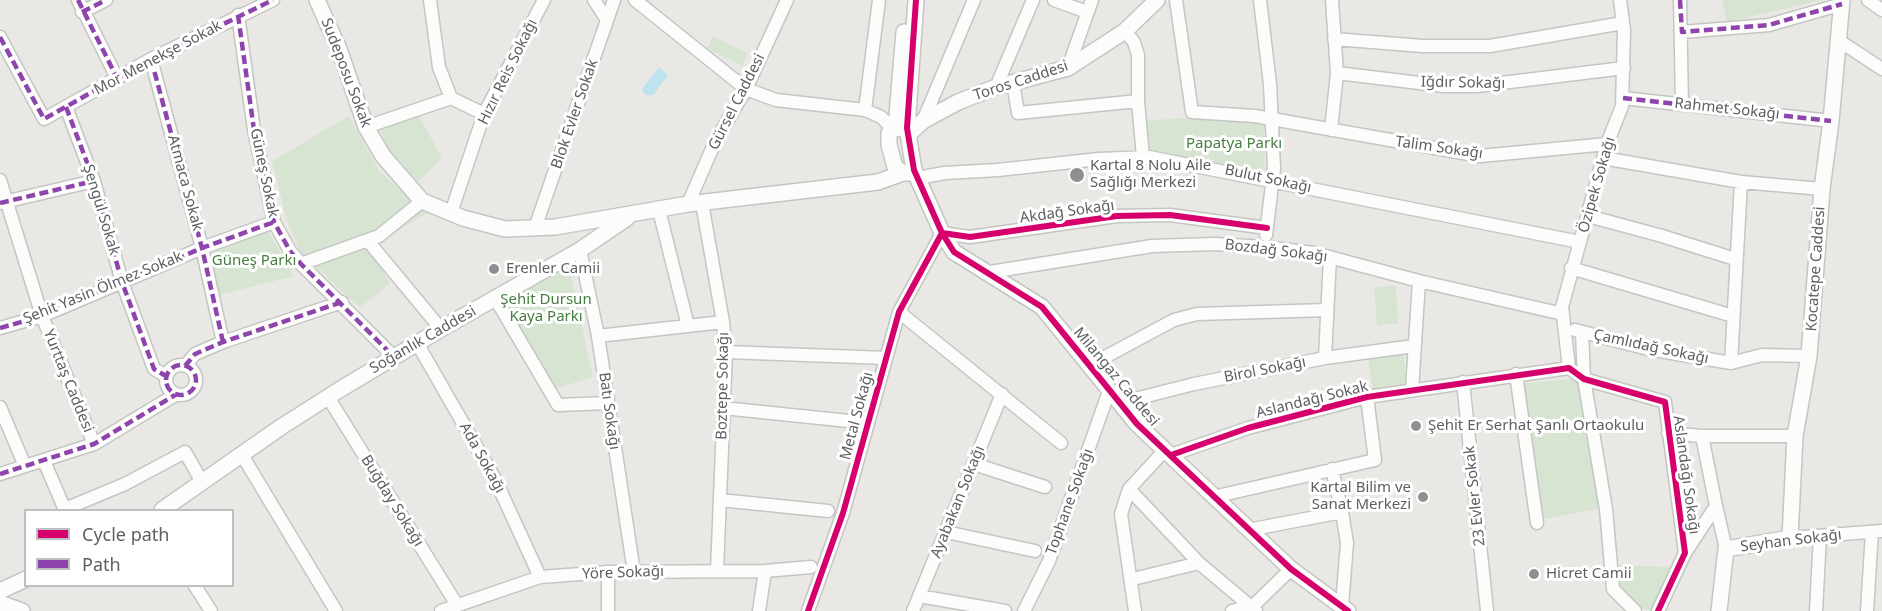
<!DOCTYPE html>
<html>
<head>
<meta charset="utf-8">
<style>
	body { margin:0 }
	#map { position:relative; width:1882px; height:611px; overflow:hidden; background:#eae8e5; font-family:"Noto Sans",sans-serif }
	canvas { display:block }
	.legend { position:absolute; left:24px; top:509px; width:210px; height:78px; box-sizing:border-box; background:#fff; border:2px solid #bdbfc0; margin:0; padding:8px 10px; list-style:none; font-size:18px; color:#5b5f62 }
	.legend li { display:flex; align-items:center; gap:12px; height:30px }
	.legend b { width:30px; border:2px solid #bdbfc0 }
</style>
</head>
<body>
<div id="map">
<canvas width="1882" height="611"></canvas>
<ul class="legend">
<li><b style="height:8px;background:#d6006c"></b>Cycle path</li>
<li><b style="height:8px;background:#8e44ad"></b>Path</li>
</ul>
</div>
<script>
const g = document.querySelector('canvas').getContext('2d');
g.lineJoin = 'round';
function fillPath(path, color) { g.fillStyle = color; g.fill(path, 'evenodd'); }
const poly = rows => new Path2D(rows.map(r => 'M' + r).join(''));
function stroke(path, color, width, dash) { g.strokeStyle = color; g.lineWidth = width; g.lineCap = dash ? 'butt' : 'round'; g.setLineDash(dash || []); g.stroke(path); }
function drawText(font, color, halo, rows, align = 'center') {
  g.font = font + ' "Noto Sans",sans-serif'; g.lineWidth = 6; g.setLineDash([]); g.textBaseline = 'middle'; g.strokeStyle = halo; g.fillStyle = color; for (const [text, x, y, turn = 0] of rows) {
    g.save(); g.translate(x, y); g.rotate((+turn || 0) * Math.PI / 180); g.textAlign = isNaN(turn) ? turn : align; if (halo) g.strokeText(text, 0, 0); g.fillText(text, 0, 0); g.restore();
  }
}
const green = poly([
	[1722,0,1823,0,1727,22],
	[713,36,748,53,742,66,707,48],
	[418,114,442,158,418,182,386,146,381,130,382,126],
	[349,116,379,171,427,213,369,248,390,283,360,308,301,253,286,218,272,161],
	[1179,118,1264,124,1265,172,1148,151,1145,121],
	[268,230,294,276,219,295,210,251],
	[568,264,593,377,554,389,503,295],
	[1396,286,1398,324,1377,325,1374,287],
	[1404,354,1406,385,1373,392,1368,357],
	[1577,378,1602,508,1540,520,1521,384],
	[1615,565,1672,567,1650,611,1631,604,1622,593]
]);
const water = poly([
	[659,67,668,75,653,95,645,95,642,89]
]);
const minor = poly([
	[78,0,117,78],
	[430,0,439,67,451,98,484,114],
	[594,0,607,20],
	[635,0,746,89,776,100,865,110,881,117,893,129],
	[1054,0,1087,12],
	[1176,0,1192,112,1255,116,1480,156,1607,144],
	[1260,0,1270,84,1274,168,1266,235],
	[1680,0,1682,104],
	[1868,0,1882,10],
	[82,12,106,0],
	[238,15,254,130,274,222,290,251,301,264,394,357],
	[1125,31,1134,42,1138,55,1138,101,1143,157],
	[1682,32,1769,25,1842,4],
	[0,37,44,119,151,59,273,0],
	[1334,39,1423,46,1490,46,1623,23],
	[1838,40,1882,69],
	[151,59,202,248,223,342],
	[1068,68,1092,0],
	[1337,73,1444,86,1477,86,1624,68],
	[1013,82,1018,113,1138,101],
	[996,87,1033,0],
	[1623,98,1831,121],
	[66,107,94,181,122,282,154,369,166,376],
	[865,110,879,0],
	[923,121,974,0],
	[366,127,451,98],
	[1331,130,1337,73,1332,0],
	[1603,158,1741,182,1822,189],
	[917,178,945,173,998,170,1099,159,1149,157,1580,242],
	[0,180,42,316,94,444],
	[0,203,94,181],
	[702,203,723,322,726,352,717,571],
	[688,204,715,142,746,89,787,0],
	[659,210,688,326],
	[451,213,484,114,544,0],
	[1588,216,1662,236,1735,259],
	[535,228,614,0],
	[368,241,441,329],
	[580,250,598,336,634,572],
	[301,264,379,236,422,201],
	[1571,268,1733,316],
	[984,273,1152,246,1215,244,1265,247,1314,253,1419,281,1563,314],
	[495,298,558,405,607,403],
	[899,312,1061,443],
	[0,328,42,316,202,248,274,222],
	[1575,330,1648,349,1731,363,1762,355,1809,356],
	[1582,332,1584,379,1606,509,1613,589,1635,611],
	[598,336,723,322],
	[417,343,495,479,540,577],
	[726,352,886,358],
	[1325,358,1330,257],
	[1731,363,1741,182],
	'166 380a15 15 0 1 1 30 0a15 15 0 1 1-30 0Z',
	[1090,365,1174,320,1197,314,1327,310],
	[185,366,195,354,223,342,342,302],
	[1569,368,1562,307,1607,144,1622,106,1624,30,1620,0],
	[1516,374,1537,523],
	[1463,382,1487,611],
	[1412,390,1419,281],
	[328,397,457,605],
	[1119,403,1194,384,1325,358,1414,346],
	[0,407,25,466],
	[723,408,868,423],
	[1668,433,1702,436,1795,436],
	[242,455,336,611],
	[1171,455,1248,428,1367,397,1569,368,1584,379,1665,402,1685,553,1658,611],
	[44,461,65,510],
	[974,464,1045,487],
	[0,474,94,444,175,395],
	[1129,489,1199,563,1256,611],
	[1213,497,1375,460,1367,397],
	[720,500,828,511],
	[1716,506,1726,549],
	[65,509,125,484,185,452,202,482],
	[1342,512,1347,543,1342,606],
	[1248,530,1342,512,1332,469],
	[946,532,1035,551],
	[1790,538,1882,531],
	[1685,553,1716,506,1702,436],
	[608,572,608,611],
	[1133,579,1199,563],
	[195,586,211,611],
	[919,596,1005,611],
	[441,611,540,577,608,572,765,571,811,567],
	[759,611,765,571],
	[808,611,843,513,899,312,942,233,970,237,1117,216,1170,215,1267,228],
	[913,611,1002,394],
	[1024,611,1049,561,1109,391],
	[1135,611,1121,514,1129,489,1165,450],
	[1232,611,1254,605,1291,569],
	[1816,611,1820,536],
	[1867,611,1872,532]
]);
const tertiary = poly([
	[317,0,339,49,366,127,383,156,422,201,463,218,505,229,555,227,688,204,878,182,903,173],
	[916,0,907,128,914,170,942,233,954,252,1042,307,1137,424,1291,569,1348,611],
	[896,127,904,32],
	[904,128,893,129,889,133,889,145,895,167,903,173,909,173],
	[909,134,923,121,958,102,996,87,1068,68,1125,31,1157,0],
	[162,510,281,427,339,390,446,326,580,250,627,218],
	[0,591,26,579],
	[0,603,22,611],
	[1719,611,1726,549,1790,538,1795,436,1809,356,1822,189,1831,121,1842,0]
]);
const quiet = poly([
	[78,0,117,78],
	[1680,0,1682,32,1769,25,1842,4],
	[82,12,106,0],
	[238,15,254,130,274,222,290,251,301,264,394,357],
	[0,37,44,119,151,59,273,0],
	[151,59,202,248,223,342],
	[1623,98,1831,121],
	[66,107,94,181,122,282,154,369,166,376],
	[0,203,94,181],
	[0,328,42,316,202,248,274,222],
	'166 380a15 15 0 1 1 30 0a15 15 0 1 1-30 0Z',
	[185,366,195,354,223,342,342,302],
	[0,474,94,444,175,395]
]);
const cycleway = poly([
	[916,0,907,128,914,170,942,233,954,252,1042,307,1137,424,1291,569,1348,611],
	[1171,455,1248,428,1367,397,1569,368,1584,379,1665,402,1685,553,1658,611],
	[808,611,843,513,899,312,942,233,970,237,1117,216,1170,215,1267,228]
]);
const markers = [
	[1077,175,8,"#8d8f90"],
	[494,269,6,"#8d8f90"],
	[1416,426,6,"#8d8f90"],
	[1423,497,6,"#8d8f90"],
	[1534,574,6,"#8d8f90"]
];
const streetNames = [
	["Mor Menekşe Sokak",158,58,-28],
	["Hızır Reis Sokağı",508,72,-64],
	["Sudeposu Sokak",346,73,69],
	["Toros Caddesi",1021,81,-18],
	["Iğdır Sokağı",1463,83,1],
	["Gürsel Caddesi",737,102,-63],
	["Rahmet Sokağı",1727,109,6],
	["Blok Evler Sokak",575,114,-71],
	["Talim Sokağı",1439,148,8],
	["Güneş Sokak",264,173,78],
	["Bulut Sokağı",1268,179,12],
	["Atmaca Sokak",185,183,75],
	["Özipek Sokağı",1597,185,-74],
	["Şengül Sokak",101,210,73],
	["Akdağ Sokağı",1067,212,-8],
	["Bozdağ Sokağı",1276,251,7],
	["Kocatepe Caddesi",1816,269,-86],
	["Şehit Yasin Ölmez Sokak",103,288,-22],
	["Soğanlık Caddesi",423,340,-30],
	["Çamlıdağ Sokağı",1651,347,12],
	["Birol Sokağı",1265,370,-11],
	["Milangaz Caddesi",1116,377,50],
	["Yurttaş Caddesi",68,381,68],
	["Boztepe Sokağı",723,386,-89],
	["Aslandağı Sokak",1312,400,-14],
	["Batı Sokağı",609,411,82],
	["Metal Sokağı",857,416,-75],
	["Ada Sokağı",482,458,61],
	["Aslandağı Sokağı",1686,475,82],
	["23 Evler Sokak",1475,496,-96],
	["Buğday Sokağı",392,501,58],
	["Ayabakan Sokağı",958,502,-68],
	["Tophane Sokağı",1070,502,-70],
	["Seyhan Sokağı",1791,541,-7],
	["Yöre Sokağı",623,573,-2]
];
const parkNames = [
	["Papatya Parkı",1234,144],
	["Güneş Parkı",254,261],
	["Şehit Dursun",546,300],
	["Kaya Parkı",546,317]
];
const poiNames = [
	["Kartal 8 Nolu Aile",1090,166],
	["Sağlığı Merkezi",1090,183],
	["Erenler Camii",506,269],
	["Şehit Er Serhat Şanlı Ortaokulu",1428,426],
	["Kartal Bilim ve",1411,488,"right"],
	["Sanat Merkezi",1411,505,"right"],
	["Hicret Camii",1546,574]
];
fillPath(green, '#d7e4d2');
fillPath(water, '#bde2f0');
stroke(minor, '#c4c5c5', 15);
stroke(tertiary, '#c4c5c5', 18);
stroke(minor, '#fcfcfb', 12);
stroke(tertiary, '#fcfcfb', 15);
stroke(quiet, '#8e44ad', 4.5, [9, 4.5]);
stroke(cycleway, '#d6006c', 6);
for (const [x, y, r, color] of markers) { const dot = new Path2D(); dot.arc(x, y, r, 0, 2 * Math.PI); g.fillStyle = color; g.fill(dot); stroke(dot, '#fff', 2); }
drawText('15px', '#5b5f62', '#fff', streetNames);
drawText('15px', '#457e3e', '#fff', parkNames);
drawText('15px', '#5b5f62', '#fff', poiNames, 'left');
</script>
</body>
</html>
